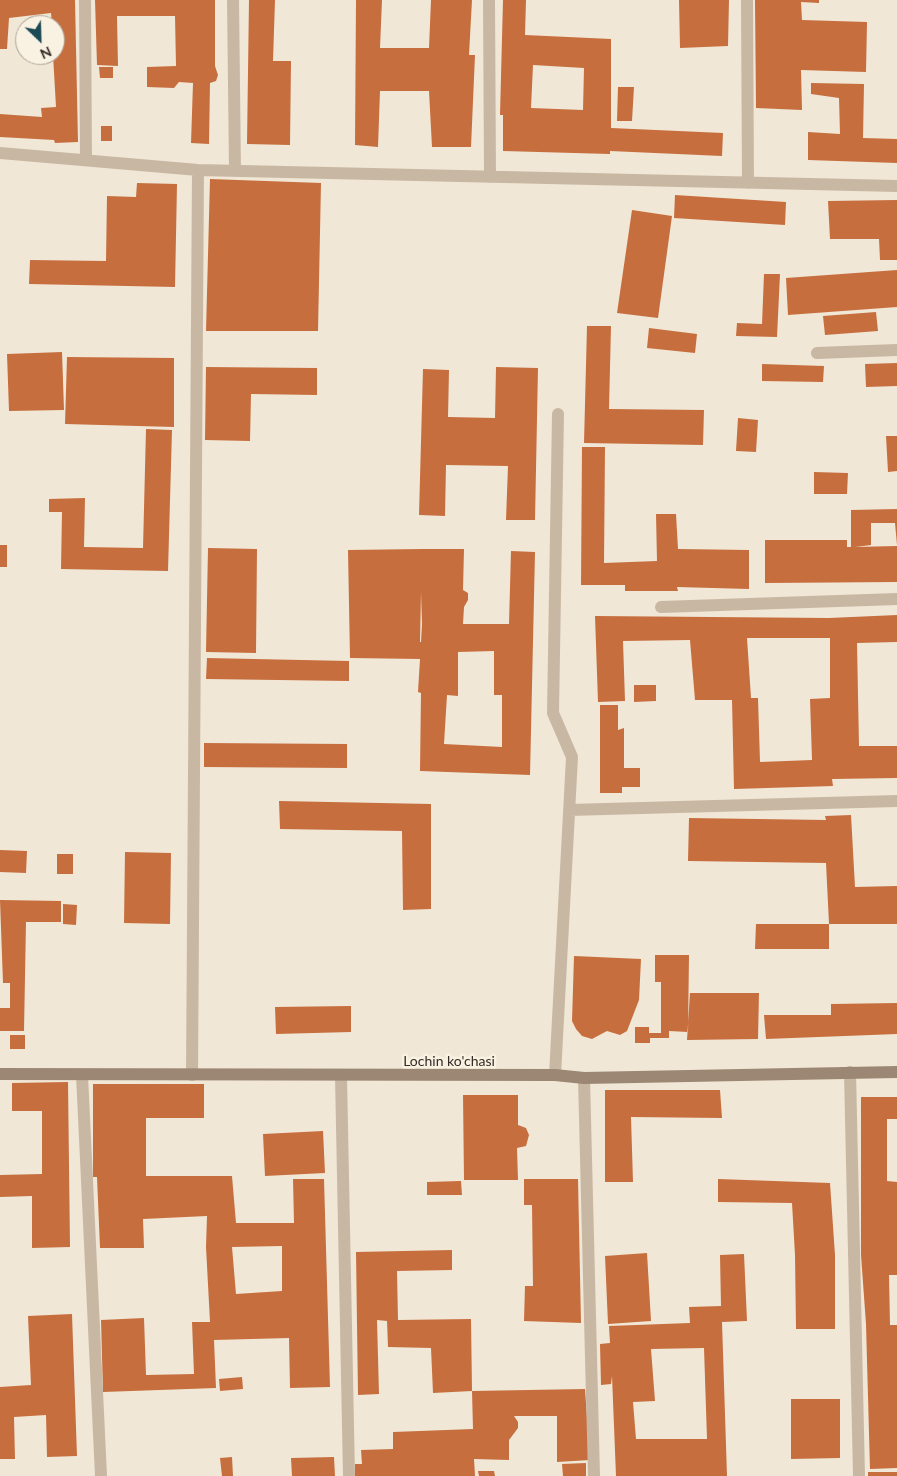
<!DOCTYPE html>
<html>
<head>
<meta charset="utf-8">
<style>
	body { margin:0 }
	#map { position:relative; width:897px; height:1476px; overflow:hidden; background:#f1e7d6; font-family:Lato,sans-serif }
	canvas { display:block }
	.north { position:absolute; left:15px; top:15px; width:50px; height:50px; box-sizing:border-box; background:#f9f1e2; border:1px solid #aaa296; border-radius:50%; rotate:156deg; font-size:14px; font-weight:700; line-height:20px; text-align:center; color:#332b25 }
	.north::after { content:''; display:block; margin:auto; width:18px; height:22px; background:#1b4a54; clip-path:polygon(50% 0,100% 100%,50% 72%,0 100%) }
</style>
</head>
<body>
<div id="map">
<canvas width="897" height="1476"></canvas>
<div class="north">N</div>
</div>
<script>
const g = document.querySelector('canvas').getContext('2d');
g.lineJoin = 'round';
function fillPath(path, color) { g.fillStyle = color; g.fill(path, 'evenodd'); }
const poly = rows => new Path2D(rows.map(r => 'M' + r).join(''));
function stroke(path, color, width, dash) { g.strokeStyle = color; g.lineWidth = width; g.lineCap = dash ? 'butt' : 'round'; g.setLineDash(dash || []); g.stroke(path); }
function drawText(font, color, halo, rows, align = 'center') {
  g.font = font + ' Lato,sans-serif'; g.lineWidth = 5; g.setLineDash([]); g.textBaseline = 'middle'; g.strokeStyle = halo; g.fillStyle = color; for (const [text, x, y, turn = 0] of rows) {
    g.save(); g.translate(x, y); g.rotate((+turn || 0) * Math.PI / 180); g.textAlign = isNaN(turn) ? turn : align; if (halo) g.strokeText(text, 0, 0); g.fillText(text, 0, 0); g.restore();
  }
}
const building = poly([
	[0,0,75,0,78,142,55,143,54,140,0,137,0,114,42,117,41,108,56,107,53,55,55,55,55,25,52,25,51,13,9,18,7,49,0,49],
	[95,0,215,0,215,66,218,75,216,81,210,83,209,144,191,143,193,83,179,82,174,88,147,87,147,67,176,66,175,16,117,16,118,66,97,65],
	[249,0,275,0,273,61,291,61,290,145,247,144],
	[356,0,382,0,380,48,429,48,431,0,472,0,469,55,475,55,471,147,432,147,429,91,380,91,378,147,355,145],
	[503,0,526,0,525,35,611,39,611,128,723,133,722,156,610,151,610,154,503,151,503,115,500,115],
	[533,65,584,68,583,110,531,108],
	[679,0,729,0,728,46,680,48],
	[755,0,819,0,819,3,801,2,802,20,867,22,866,72,801,70,802,110,756,108],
	[99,67,113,67,113,78,100,78],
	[811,83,864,84,863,138,897,139,897,163,808,160,808,132,840,134,839,98,811,94],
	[618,87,634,87,632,121,617,121],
	[101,126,112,126,112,141,101,141],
	[210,179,321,183,318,331,206,331],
	[137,183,177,184,175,287,29,284,30,260,106,261,107,196,136,197],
	[675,195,786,202,785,225,674,218],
	[897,200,897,260,880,260,879,239,830,239,828,201],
	[632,210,672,216,658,318,617,313],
	[897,270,897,307,788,315,786,278],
	[764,274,780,274,777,337,736,336,737,323,762,324],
	[876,312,878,331,825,335,823,316],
	[587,326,611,326,609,409,704,410,703,445,584,443],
	[649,328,697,334,695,353,647,348],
	[62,352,64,410,9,411,7,354],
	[67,357,174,358,174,427,65,424],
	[897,363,897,386,866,387,865,364],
	[762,364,824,366,823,382,762,381],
	[206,367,317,368,317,395,251,394,250,441,205,440],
	[496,367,538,368,535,520,506,520,508,466,446,465,445,516,419,515,423,369,449,370,448,417,495,418],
	[738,418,758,420,756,452,736,451],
	[146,429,172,430,168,571,61,569,62,512,49,512,49,499,85,498,84,547,143,548],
	[886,436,897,436,897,471,888,472],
	[582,447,605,447,604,563,657,561,656,514,676,514,678,549,749,550,749,589,677,587,678,591,625,591,625,585,581,585],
	[814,472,848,473,847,494,814,494],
	[897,509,897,545,895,523,871,523,871,545,855,547,897,546,897,582,765,583,765,540,847,540,847,547,851,547,851,510],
	[0,545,7,545,7,567,0,567],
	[208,548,257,549,256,653,206,652],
	[422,549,464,549,463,590,468,593,468,600,464,607,463,624,509,624,511,551,535,552,530,775,420,771,421,693,418,692,420,659,350,658,348,550],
	[421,592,422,624,421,642,420,642],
	[494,651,494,695,502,695,502,747,444,744,447,695,458,696,458,652],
	[897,615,897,642,857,643,859,746,897,746,897,778,832,779,833,786,734,789,732,700,695,700,690,640,623,641,625,701,598,702,595,616,829,618],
	[747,638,830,638,830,698,810,699,812,760,760,762,758,698,751,698],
	[207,658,349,661,349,681,206,679],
	[634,685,656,685,656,701,634,702],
	[600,705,618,705,618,730,624,728,624,768,640,768,640,787,622,787,622,793,600,793],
	[204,743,347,744,347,768,204,767],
	[279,801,431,804,431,909,403,910,402,831,280,829],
	[851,815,855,887,897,886,897,924,829,924,826,863,688,861,689,818,826,820,825,816],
	[0,850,27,851,26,873,0,872],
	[125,852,171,853,170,924,124,923],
	[57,854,73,854,73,874,57,874],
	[0,900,61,901,61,922,26,922,24,1031,0,1031,0,1008,10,1008,10,983,3,983],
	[63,904,77,905,76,925,63,924],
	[756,924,829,924,829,949,755,949],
	[655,955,689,955,688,1032,669,1031,669,1038,650,1038,650,1043,635,1043,635,1027,649,1027,649,1033,661,1033,661,982,655,982],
	[574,956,641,959,639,1000,627,1031,620,1035,607,1031,592,1039,582,1036,576,1029,572,1021],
	[690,993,759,993,758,1039,687,1040],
	[897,1003,897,1034,766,1039,764,1015,831,1015,831,1004],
	[351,1006,351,1032,276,1034,275,1007],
	[10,1035,25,1035,25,1049,10,1049],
	[68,1082,70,1247,32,1248,32,1196,0,1197,0,1175,42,1174,42,1111,12,1111,12,1083],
	[93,1084,204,1084,204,1118,146,1118,146,1176,232,1176,236,1223,294,1223,293,1179,324,1179,330,1387,290,1388,289,1338,214,1340,216,1388,103,1392,101,1320,144,1318,146,1375,194,1374,192,1322,210,1322,206,1247,207,1216,143,1219,144,1248,100,1248,97,1177,93,1177],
	[282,1246,282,1291,236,1294,232,1247],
	[605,1090,720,1090,722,1118,631,1117,633,1182,605,1182],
	[463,1095,518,1095,518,1125,526,1128,529,1135,526,1146,517,1148,518,1180,464,1180],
	[861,1097,897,1097,897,1119,887,1119,887,1181,897,1182,897,1275,889,1275,890,1325,897,1325,897,1468,870,1469,866,1324,861,1255],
	[323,1131,325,1173,265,1176,263,1134],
	[524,1179,578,1179,581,1323,524,1321,525,1286,533,1286,532,1205,524,1205],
	[718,1179,830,1183,835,1255,835,1329,796,1329,795,1255,792,1203,718,1202],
	[461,1181,462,1195,427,1195,427,1182],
	[452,1250,452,1270,397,1271,398,1320,471,1319,472,1391,585,1389,590,1460,557,1462,557,1416,514,1416,518,1422,518,1428,509,1440,509,1460,474,1459,475,1476,355,1476,355,1464,362,1464,361,1450,393,1449,393,1432,473,1429,472,1391,433,1393,431,1348,388,1347,387,1321,377,1320,379,1394,358,1395,356,1252],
	[647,1253,651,1321,608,1324,605,1256],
	[744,1254,747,1321,722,1322,727,1476,616,1476,612,1376,611,1384,601,1385,600,1344,610,1343,609,1326,690,1323,689,1307,721,1306,720,1255],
	[704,1348,707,1439,636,1439,633,1402,655,1401,651,1349],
	[72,1314,77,1456,47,1457,46,1415,14,1417,15,1459,0,1459,0,1387,31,1385,28,1316],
	[242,1377,243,1389,220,1391,219,1379],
	[791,1399,840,1399,840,1458,791,1459],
	[232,1457,233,1476,222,1476,220,1458],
	[334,1457,335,1476,292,1476,291,1458],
	[586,1463,586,1476,563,1476,562,1464],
	[478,1471,494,1471,495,1476,479,1476],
	[868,1472,897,1472,897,1476,868,1476]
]);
const street = poly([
	[85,0,86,160],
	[233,0,235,171],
	[489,0,490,177],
	[747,0,748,183],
	[0,153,198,170,897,186],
	[817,353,897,350],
	[661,607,897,599],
	[569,810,897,801],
	[850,1072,859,1476],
	[82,1075,101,1476],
	[192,1075,198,170],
	[555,1075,572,757,553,713,558,414],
	[341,1076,349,1476],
	[584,1078,594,1476]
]);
const secondary = poly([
	[0,1074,555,1075,584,1078,897,1072]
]);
const streetNames = [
	["Lochin ko'chasi",449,1061]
];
fillPath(building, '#c76e3e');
stroke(street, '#c8b8a3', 12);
stroke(secondary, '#9c8774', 12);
drawText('14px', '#332b25', '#f9f1e2', streetNames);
</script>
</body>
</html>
